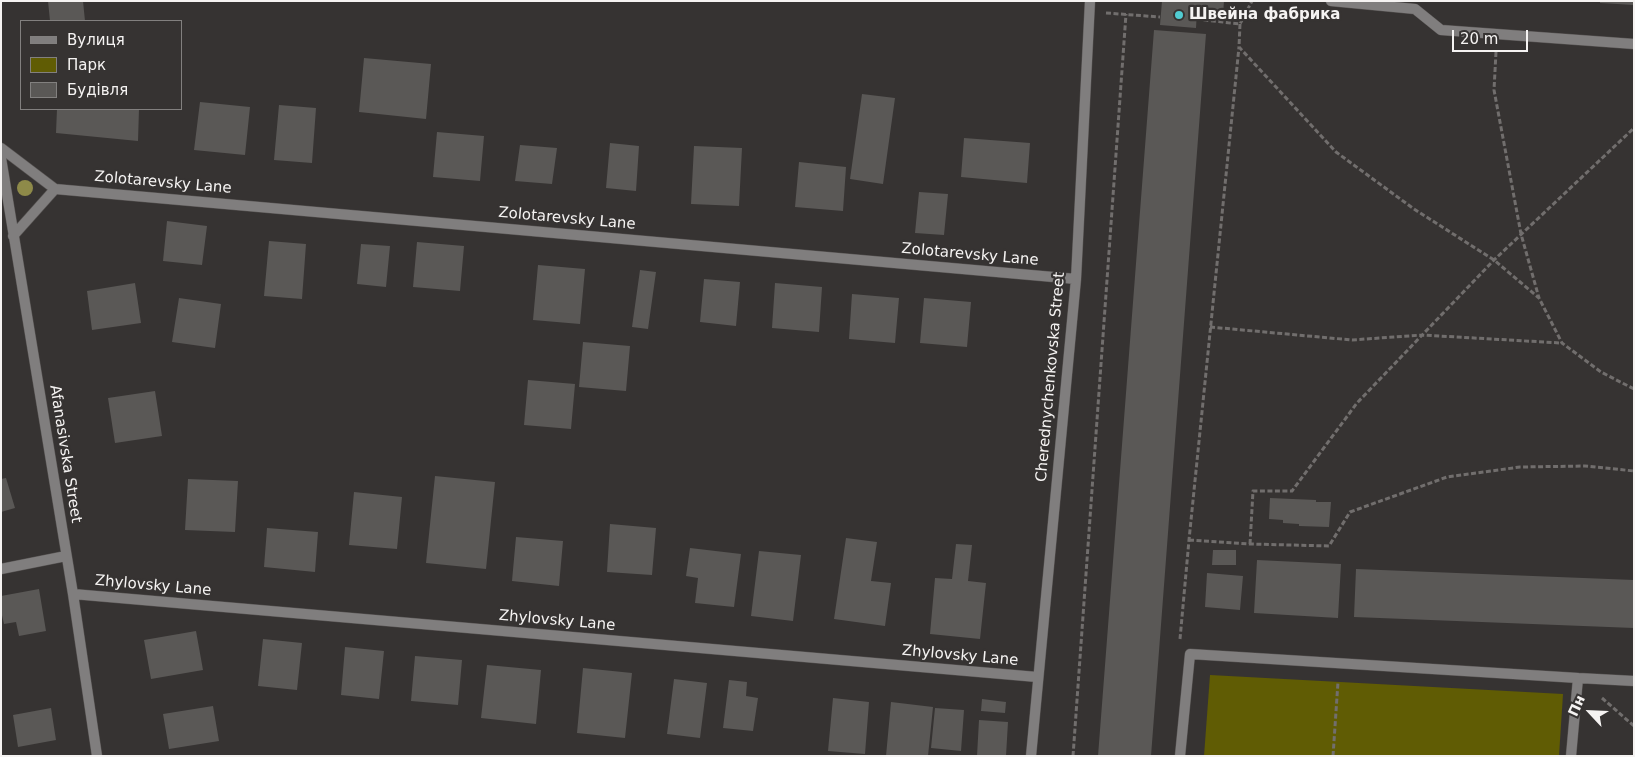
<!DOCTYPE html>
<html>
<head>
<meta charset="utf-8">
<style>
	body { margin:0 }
	#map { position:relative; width:1635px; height:757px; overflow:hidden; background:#363332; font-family:"DejaVu Sans",sans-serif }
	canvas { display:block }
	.frame { position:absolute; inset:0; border:2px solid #f5f3f2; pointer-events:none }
	.legend { position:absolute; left:20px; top:20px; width:162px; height:90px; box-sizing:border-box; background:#363332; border:1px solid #82807f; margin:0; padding:6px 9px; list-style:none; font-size:15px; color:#f5f3f2 }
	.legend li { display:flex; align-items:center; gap:10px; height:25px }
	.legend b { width:25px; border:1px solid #82807f }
	.north { position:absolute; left:1565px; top:687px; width:50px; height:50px; -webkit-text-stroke:4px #363332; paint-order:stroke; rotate:295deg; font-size:14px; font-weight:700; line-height:20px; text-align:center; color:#f5f3f2 }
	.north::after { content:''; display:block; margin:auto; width:18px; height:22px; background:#f5f3f2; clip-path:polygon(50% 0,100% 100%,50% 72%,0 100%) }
	.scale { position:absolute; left:1452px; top:30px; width:76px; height:22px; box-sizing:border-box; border:2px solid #f5f3f2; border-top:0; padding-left:6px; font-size:15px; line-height:18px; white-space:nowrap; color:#f5f3f2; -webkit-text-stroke:4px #363332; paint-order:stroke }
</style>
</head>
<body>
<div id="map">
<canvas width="1635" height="757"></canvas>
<div class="frame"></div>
<ul class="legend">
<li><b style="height:6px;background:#807e7e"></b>Вулиця</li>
<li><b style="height:14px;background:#605c04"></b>Парк</li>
<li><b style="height:14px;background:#5a5856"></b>Будівля</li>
</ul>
<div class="north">Пн</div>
<div class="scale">20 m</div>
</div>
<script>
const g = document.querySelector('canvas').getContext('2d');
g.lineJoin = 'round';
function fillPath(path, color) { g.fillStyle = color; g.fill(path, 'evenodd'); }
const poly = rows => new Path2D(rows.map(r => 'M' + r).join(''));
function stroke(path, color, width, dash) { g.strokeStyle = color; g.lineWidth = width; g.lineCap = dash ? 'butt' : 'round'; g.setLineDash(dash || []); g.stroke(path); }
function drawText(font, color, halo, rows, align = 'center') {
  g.font = font + ' "DejaVu Sans",sans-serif'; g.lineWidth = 4.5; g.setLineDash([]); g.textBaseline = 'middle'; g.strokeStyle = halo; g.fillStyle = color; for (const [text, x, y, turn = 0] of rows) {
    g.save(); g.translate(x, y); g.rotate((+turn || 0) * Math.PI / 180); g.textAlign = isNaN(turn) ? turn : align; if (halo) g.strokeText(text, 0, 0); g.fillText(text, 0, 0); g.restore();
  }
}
const green = poly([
	[1210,675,1563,694,1559,756,1204,756]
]);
const building = poly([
	[48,1,83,1,85,21,50,21],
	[1162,1,1224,1,1223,14,1197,11,1196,28,1160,25],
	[1600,1,1634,1,1634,5,1600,3],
	[1154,30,1206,34,1151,756,1098,756],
	[364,58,431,64,426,119,359,112],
	[862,94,895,98,883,184,850,179],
	[200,102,250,107,245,155,194,150],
	[279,105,316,108,312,163,274,160],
	[57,109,139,109,138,141,56,133],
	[437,132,484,136,480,181,433,177],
	[964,138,1030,143,1027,183,961,177],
	[610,143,639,146,636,191,606,188],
	[520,145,557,148,552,184,515,181],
	[694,146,742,148,739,206,691,204],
	[799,162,846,167,843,211,795,207],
	[919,192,948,194,944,235,915,233],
	[167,221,207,226,202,265,163,261],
	[269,241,306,244,302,299,264,296],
	[417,242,464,246,460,291,413,287],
	[361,244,390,246,386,287,357,284],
	[538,265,585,269,580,324,533,320],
	[640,270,656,272,648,329,632,327],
	[704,279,740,282,736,326,700,322],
	[135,283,141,323,92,330,87,291],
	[775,283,822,287,819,332,772,328],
	[852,294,899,298,895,343,849,339],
	[179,298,221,304,215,348,172,342],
	[924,298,971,302,967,347,920,343],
	[583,342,630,346,626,391,579,387],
	[528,380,575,384,571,429,524,425],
	[155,391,162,436,115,443,108,398],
	[435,476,495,482,486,569,426,563],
	[6,478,15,508,1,512,1,479],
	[188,479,238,481,235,532,185,530],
	[354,492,402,497,397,549,349,545],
	[1270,498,1316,500,1316,502,1331,502,1329,527,1299,526,1299,524,1283,523,1283,520,1269,519],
	[610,524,656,528,652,575,607,572],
	[267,528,318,532,315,572,264,567],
	[516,537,563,541,559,586,512,581],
	[846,538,877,542,871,581,891,583,885,626,834,619],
	[956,544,972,545,968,581,986,583,980,639,930,634,935,578,952,579],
	[690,548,741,554,734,607,695,603,698,578,686,576],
	[1213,550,1236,550,1236,565,1212,565],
	[759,551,801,555,793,621,751,616],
	[1257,560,1341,564,1338,618,1254,613],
	[1356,569,1634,580,1634,628,1354,617],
	[1207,573,1243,576,1240,610,1205,607],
	[39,589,46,631,19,636,16,622,4,624,1,611,1,596],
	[196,631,203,670,151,679,144,640],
	[263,639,302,643,297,690,258,686],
	[345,647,384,651,379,699,341,695],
	[415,656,462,660,458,705,411,701],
	[487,665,541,670,536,724,481,718],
	[583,668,632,673,625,738,577,733],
	[674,679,707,683,700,738,667,734],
	[729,680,747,682,746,696,758,698,753,731,723,728],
	[833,698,869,702,865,754,828,751],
	[982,699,1006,702,1005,713,981,711],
	[891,702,933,707,928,756,886,756],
	[213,706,219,741,169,749,163,714],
	[51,708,56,740,18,747,13,715],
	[935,708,964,710,961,751,931,748],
	[979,720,1008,722,1006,756,977,756]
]);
const path = poly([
	[1106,13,1160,17],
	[1196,19,1240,24,1252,1],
	[1240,24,1239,47,1336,152,1414,209,1494,260,1539,298,1562,343,1601,372,1634,389],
	[1496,52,1494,90,1521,234,1539,298],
	[1210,327,1352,340,1422,335,1561,343],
	[1189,540,1250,544,1329,546,1350,512,1447,477,1520,467,1585,466,1634,471],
	[1250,544,1253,491,1292,491,1357,403,1494,260,1634,128],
	[1180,639,1189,540,1239,47],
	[1602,698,1634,726],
	[1073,756,1126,14],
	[1333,756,1338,682]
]);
const lane = poly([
	[1331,1,1415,9,1441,30,1634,44],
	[1578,678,1634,681],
	[1180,756,1190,654,1578,678,1571,756]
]);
const street = poly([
	[1,148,55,189],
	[1,158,73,594,97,756],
	[13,236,55,189,1076,279],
	[1,569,66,556],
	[73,594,1037,677],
	[1031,756,1076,279,1090,1]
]);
const trees = [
	[25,188]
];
const markers = [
	[1179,15,5,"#51ccd2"]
];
const poiNames = [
	["Швейна фабрика",1189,15]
];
const streetNames = [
	["Zolotarevsky Lane",163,183,5],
	["Zolotarevsky Lane",567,219,5],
	["Zolotarevsky Lane",970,255,5],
	["Cherednychenkovska Street",1051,377,-85],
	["Afanasivska Street",65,454,81],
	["Zhylovsky Lane",153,586,5],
	["Zhylovsky Lane",557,621,5],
	["Zhylovsky Lane",960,656,5]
];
fillPath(green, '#605c04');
fillPath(building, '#5a5856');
stroke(lane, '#555251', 11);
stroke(street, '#555251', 11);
stroke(path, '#716e6d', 3, [5, 2.5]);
stroke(lane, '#807e7e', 10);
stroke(street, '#807e7e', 10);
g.fillStyle = '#8e8a49';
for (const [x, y] of trees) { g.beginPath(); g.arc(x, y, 8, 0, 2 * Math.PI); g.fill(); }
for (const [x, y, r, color] of markers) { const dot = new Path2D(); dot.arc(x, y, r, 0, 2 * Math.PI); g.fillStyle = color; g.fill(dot); stroke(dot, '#363332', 2); }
drawText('bold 15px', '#f5f3f2', '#363332', poiNames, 'left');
drawText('15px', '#f5f3f2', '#363332', streetNames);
</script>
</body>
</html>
